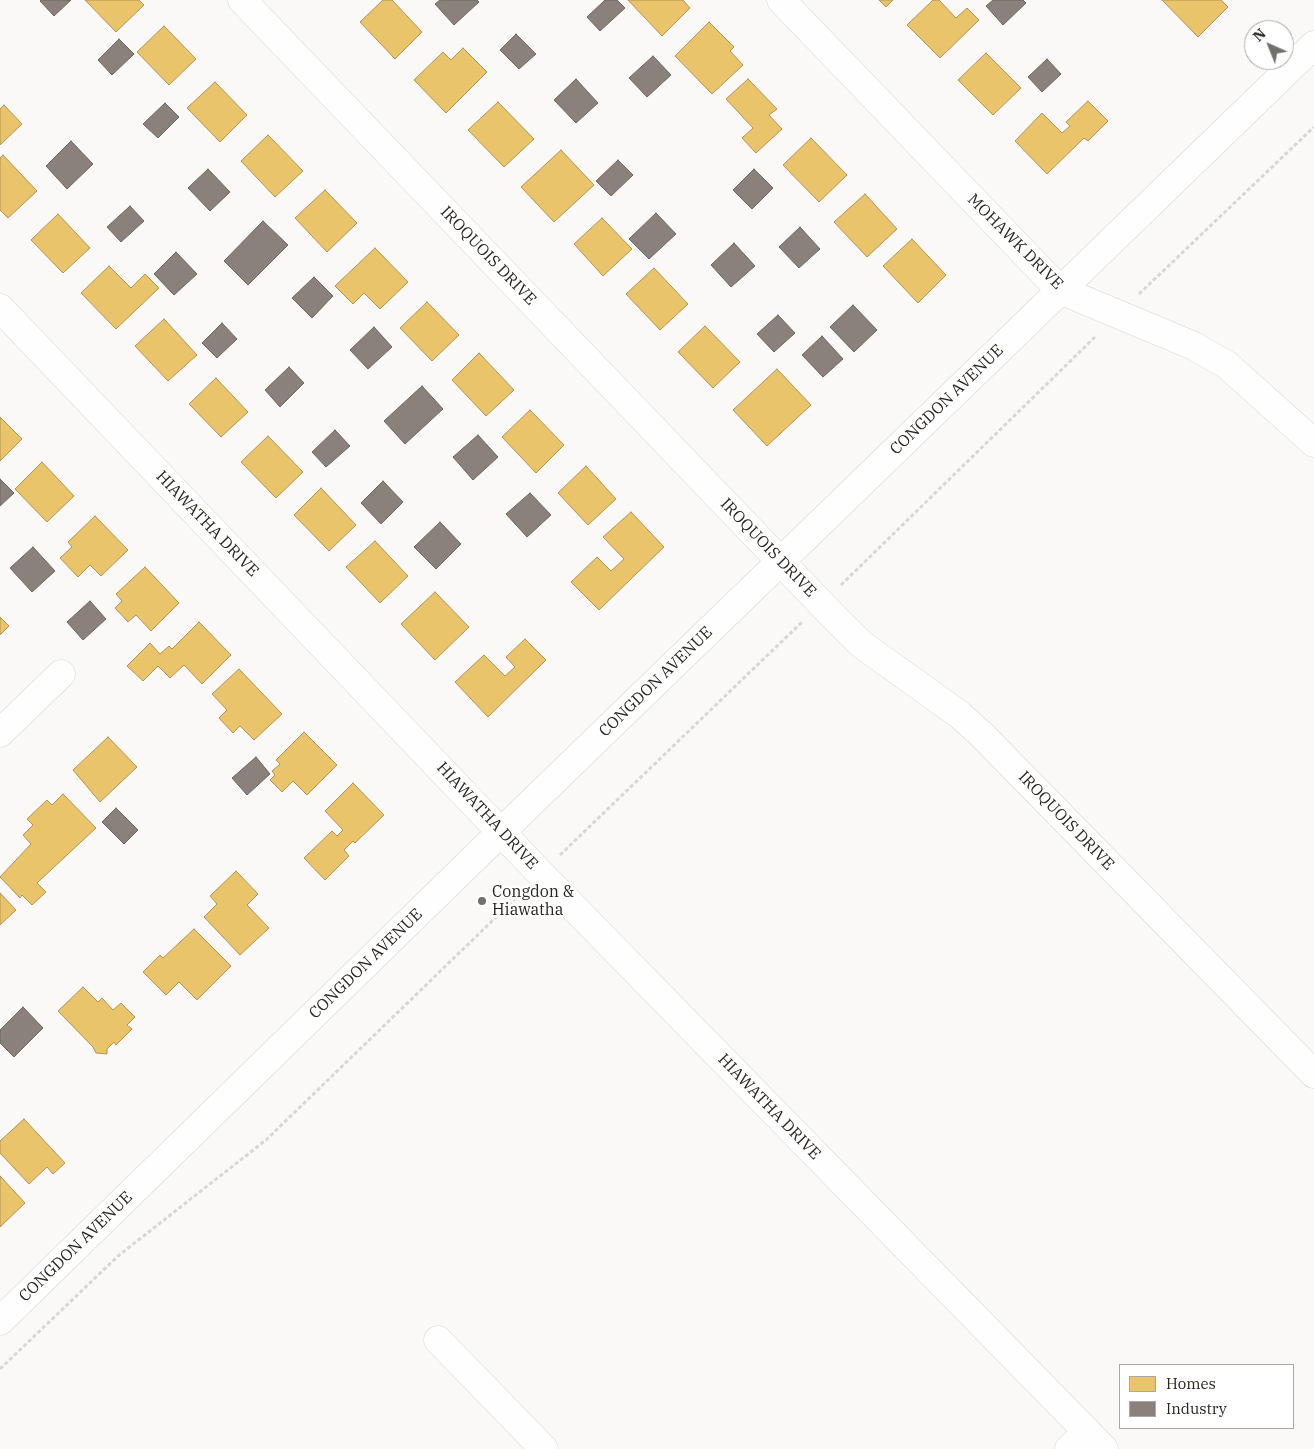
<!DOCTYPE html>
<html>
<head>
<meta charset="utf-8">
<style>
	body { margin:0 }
	#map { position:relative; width:1314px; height:1449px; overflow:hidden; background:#fbf9f7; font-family:"IBM Plex Serif",serif }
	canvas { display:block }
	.legend { position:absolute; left:1119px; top:1364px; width:175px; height:65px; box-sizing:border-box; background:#fff; border:1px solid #aaa7a5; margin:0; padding:6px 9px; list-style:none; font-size:15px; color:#2a241f }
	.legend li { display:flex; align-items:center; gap:10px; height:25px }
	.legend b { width:25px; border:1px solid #aaa7a5 }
	.north { position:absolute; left:1244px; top:20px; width:50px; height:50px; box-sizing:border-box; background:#fff; border:1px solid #aaa7a5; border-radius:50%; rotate:316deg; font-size:14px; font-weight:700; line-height:20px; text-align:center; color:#2a241f }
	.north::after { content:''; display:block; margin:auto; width:18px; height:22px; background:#736f6b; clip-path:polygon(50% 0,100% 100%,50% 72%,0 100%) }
</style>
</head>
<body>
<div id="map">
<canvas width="1314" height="1449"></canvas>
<ul class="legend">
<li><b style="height:14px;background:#e9c46a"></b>Homes</li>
<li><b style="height:14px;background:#8a817c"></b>Industry</li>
</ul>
<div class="north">N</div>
</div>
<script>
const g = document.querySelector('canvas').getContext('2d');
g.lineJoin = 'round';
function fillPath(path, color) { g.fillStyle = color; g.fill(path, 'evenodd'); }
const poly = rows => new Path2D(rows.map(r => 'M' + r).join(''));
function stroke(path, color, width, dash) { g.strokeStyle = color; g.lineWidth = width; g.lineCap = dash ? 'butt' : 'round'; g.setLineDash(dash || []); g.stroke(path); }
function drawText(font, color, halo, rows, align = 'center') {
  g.font = font + ' "IBM Plex Serif",serif'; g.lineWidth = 5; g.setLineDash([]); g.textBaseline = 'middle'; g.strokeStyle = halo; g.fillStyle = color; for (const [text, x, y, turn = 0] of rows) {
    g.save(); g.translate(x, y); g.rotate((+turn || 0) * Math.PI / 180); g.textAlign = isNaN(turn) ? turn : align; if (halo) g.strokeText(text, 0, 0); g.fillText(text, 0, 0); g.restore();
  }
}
const homes = poly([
	[85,0,139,0,144,5,116,32,85,0],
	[383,0,392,0,422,32,395,59,360,22,383,0],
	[628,0,683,0,690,8,662,36,628,0],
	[879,0,893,0,886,7,879,0],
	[933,0,939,0,956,18,967,8,979,20,940,58,907,25,933,0],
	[1162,0,1221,0,1228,7,1198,37,1162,0],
	[709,22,734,47,730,51,743,65,712,94,675,56,709,22],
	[164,26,196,59,169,85,137,52,164,26],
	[463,48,487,72,446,113,414,80,443,52,451,60,463,48],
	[986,53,1021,88,993,115,958,80,986,53],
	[748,79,777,109,769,115,782,129,756,153,742,138,753,128,726,99,748,79],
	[215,82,247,115,220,142,187,108,215,82],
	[1088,101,1108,121,1088,141,1084,138,1047,174,1015,141,1042,113,1062,133,1070,126,1066,122,1088,101],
	[498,102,534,139,504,167,468,130,498,102],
	[4,105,22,124,0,145,0,109,4,105],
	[268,135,303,171,275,197,241,161,268,135],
	[811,138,847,175,819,202,783,165,811,138],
	[561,150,594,185,554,222,521,187,561,150],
	[3,155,37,191,8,218,0,210,0,158,3,155],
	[325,190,357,223,327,252,295,218,325,190],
	[865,194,897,229,867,257,834,222,865,194],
	[58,214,90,248,63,273,31,240,58,214],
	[602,218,632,249,603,276,574,244,602,218],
	[912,239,946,275,918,303,883,266,912,239],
	[375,248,408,282,380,309,364,293,353,304,335,286,375,248],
	[109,266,131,288,145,274,159,288,116,329,81,293,109,266],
	[654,268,688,304,660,330,626,294,654,268],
	[427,302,459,335,432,361,400,328,427,302],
	[164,319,197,355,168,381,135,346,164,319],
	[705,326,740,362,713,388,678,352,705,326],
	[479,353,514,390,486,416,452,380,479,353],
	[777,369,811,405,767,446,733,410,777,369],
	[216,378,248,412,221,437,189,404,216,378],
	[530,410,564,445,536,473,502,437,530,410],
	[0,417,22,439,0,461,0,417],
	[268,436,303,472,276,498,241,462,268,436],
	[42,462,74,496,47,522,15,489,42,462],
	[586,466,616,499,588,525,558,493,586,466],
	[321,488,356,525,329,551,294,515,321,488],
	[631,512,664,547,599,610,571,582,597,557,611,571,624,559,603,537,631,512],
	[95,516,128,550,101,576,90,565,78,577,60,558,72,547,68,542,95,516],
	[375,541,408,576,380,603,346,567,375,541],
	[145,567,179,603,151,631,136,615,128,622,115,608,122,601,116,594,145,567],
	[435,592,469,627,435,660,401,624,435,592],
	[0,617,9,626,0,635,0,617],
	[199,622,231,655,202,684,184,665,170,678,158,666,143,681,127,666,150,643,160,654,169,646,172,649,199,622],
	[525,639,546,660,488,717,455,682,484,655,505,676,515,667,506,657,525,639],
	[239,669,282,714,254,740,240,726,233,733,219,718,227,710,212,694,239,669],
	[304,732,337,765,307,795,293,781,282,792,270,780,275,775,272,771,280,764,276,760,304,732],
	[108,737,137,767,100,802,73,770,108,737],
	[353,783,384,815,355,843,353,841,344,850,349,856,325,880,304,858,332,831,337,836,343,830,325,811,353,783],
	[63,794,96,828,37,883,46,892,32,905,22,895,20,898,0,877,31,844,23,835,33,825,27,819,47,800,52,805,63,794],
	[236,871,258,894,247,905,269,928,240,955,204,917,217,904,210,896,236,871],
	[0,893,16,910,0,925,0,893],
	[194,929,231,966,197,1000,179,982,166,995,143,972,160,955,163,958,194,929],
	[83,987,98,1002,102,998,113,1010,121,1003,135,1017,127,1025,132,1029,116,1045,114,1042,107,1049,107,1054,96,1053,93,1047,58,1011,83,987],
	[24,1119,65,1163,53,1174,47,1167,29,1184,0,1153,0,1141,24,1119],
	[0,1176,25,1203,0,1227,0,1176]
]);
const industry = poly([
	[41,0,71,0,54,16,40,1,41,0],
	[440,0,477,0,479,2,454,25,435,4,440,0],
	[605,0,617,0,625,8,600,31,587,17,605,0],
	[993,0,1023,0,1026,3,1003,25,986,6,993,0],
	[516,34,536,54,519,69,500,50,516,34],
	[119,39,134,54,112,75,98,60,119,39],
	[653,56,671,75,647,97,629,78,653,56],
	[1047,59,1061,74,1042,92,1028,77,1047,59],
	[576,79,598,103,576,123,554,100,576,79],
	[165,103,179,117,158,138,143,124,165,103],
	[71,141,93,164,67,189,46,166,71,141],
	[618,160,633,175,611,196,596,181,618,160],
	[208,169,230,192,210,211,188,188,208,169],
	[754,169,773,188,752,209,733,190,754,169],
	[130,206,144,221,121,242,107,227,130,206],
	[656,213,676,234,649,259,629,239,656,213],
	[263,221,288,245,248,285,224,261,263,221],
	[800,227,820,249,799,268,779,247,800,227],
	[734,243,755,266,731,287,711,265,734,243],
	[176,252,197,274,174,295,154,274,176,252],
	[314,277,333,296,312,318,292,298,314,277],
	[853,305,877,330,854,352,830,327,853,305],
	[778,315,795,333,774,352,757,334,778,315],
	[222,323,237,339,217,358,202,343,222,323],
	[374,327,392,347,368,369,350,350,374,327],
	[822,336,843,359,823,377,802,355,822,336],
	[289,367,304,383,280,407,265,390,289,367],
	[422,386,443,409,405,444,384,421,422,386],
	[335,430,350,446,326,467,312,452,335,430],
	[478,435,498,457,473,480,453,457,478,435],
	[0,479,14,493,0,506,0,479],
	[383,481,403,502,381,524,361,503,383,481],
	[530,493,551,515,527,537,506,514,530,493],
	[440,522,461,544,436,569,414,547,440,522],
	[33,547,55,571,32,592,10,568,33,547],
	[90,601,106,619,83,640,67,622,90,601],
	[256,757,270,774,247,795,232,778,256,757],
	[116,808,138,830,124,844,102,822,116,808],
	[23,1007,43,1028,14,1057,0,1043,0,1030,23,1007]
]);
const path = poly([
	[1139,294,1314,127],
	[841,585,1096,336],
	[560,855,802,622],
	[0,1369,118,1256,266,1140,521,893]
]);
const minor = poly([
	[242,0,834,617,861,644,960,715,982,735,1314,1074],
	[781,0,1060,290,1194,346,1227,365,1314,443],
	[0,308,541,874,1104,1449],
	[0,733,61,674],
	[0,1321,502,831,1314,45],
	[438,1340,544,1449],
	[1069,1449,1087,1432]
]);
const markers = [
	[482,901,5,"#736f6b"]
];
const streetNames = [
	["MOHAWK DRIVE",1015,242,45],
	["IROQUOIS DRIVE",488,256,46],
	["CONGDON AVENUE",947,400,-44],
	["HIAWATHA DRIVE",207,524,46],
	["IROQUOIS DRIVE",768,548,46],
	["CONGDON AVENUE",656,682,-44],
	["HIAWATHA DRIVE",487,816,47],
	["IROQUOIS DRIVE",1066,821,46],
	["CONGDON AVENUE",366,964,-44],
	["HIAWATHA DRIVE",769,1107,46],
	["CONGDON AVENUE",76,1247,-44]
];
const poiNames = [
	["Congdon &",492,892],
	["Hiawatha",492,910]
];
fillPath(homes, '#e9c46a');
stroke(homes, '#b09454', 1);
fillPath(industry, '#8a817c');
stroke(industry, '#6d6560', 1);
stroke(minor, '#d9d5d2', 29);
stroke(path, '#d8d7d6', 3, [4, 2.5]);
stroke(minor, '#fefefe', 28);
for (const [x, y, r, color] of markers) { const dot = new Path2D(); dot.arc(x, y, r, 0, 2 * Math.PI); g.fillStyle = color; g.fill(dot); stroke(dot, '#fff', 2); }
drawText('16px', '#2a241f', '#fff', streetNames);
drawText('16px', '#2a241f', '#fff', poiNames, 'left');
</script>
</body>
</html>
